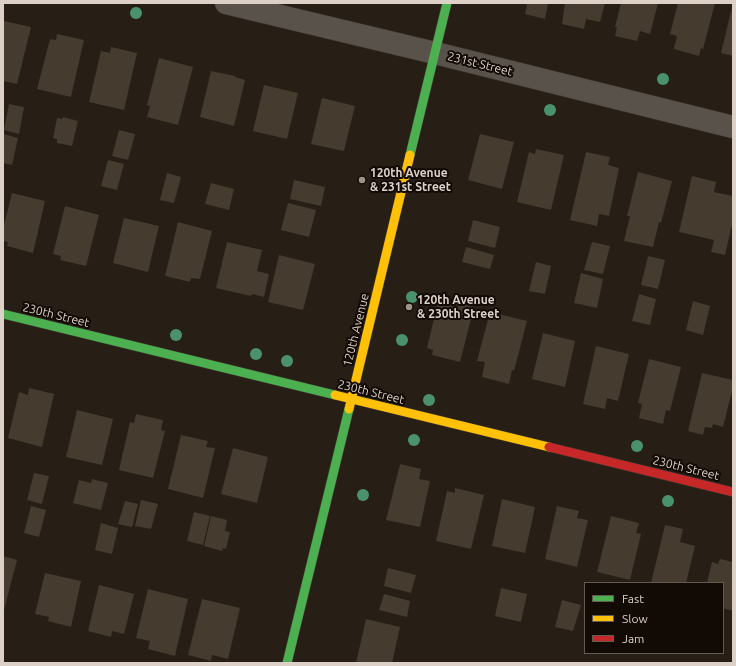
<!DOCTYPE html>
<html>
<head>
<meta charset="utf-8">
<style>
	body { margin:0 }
	#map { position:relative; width:736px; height:666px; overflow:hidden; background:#271f16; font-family:Ubuntu,sans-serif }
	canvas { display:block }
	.frame { position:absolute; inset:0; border:4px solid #ddd1c7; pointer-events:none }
	.legend { position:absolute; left:584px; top:582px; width:140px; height:72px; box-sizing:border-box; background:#120a05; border:1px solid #635a53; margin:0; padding:5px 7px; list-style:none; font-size:12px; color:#ddd1c7 }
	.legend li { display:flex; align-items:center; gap:8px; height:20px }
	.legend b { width:20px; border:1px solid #635a53 }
</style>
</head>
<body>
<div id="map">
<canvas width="736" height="666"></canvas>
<div class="frame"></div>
<ul class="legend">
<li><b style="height:5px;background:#4caf50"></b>Fast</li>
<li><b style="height:5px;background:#ffc107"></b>Slow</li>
<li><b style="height:5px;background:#c62828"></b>Jam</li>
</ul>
</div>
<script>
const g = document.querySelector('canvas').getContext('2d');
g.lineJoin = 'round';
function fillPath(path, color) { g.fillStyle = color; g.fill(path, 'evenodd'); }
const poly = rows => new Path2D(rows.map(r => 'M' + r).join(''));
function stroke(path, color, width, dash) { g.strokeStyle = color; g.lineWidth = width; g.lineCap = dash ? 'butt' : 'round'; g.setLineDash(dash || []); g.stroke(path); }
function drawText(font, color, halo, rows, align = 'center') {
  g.font = font + ' Ubuntu,sans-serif'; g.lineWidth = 4; g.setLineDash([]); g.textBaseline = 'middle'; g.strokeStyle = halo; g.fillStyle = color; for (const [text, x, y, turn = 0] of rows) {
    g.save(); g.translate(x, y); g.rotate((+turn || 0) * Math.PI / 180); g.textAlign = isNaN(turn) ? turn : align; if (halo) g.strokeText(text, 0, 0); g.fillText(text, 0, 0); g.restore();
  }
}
const building = poly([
	[523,3,548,3,545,19,525,14,527,5],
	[565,3,605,3,600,22,586,19,584,29,562,24],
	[621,3,658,3,650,34,640,31,637,41,615,36,617,27,615,27],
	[678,3,715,3,703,49,701,48,699,56,674,49,677,36,670,34],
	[732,7,733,7,733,56,721,53],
	[4,21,31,27,17,84,3,81,3,27],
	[57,34,84,40,71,97,37,89,50,39,56,40],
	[111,47,137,53,124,110,89,102,101,51,110,53],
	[159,58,193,67,178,125,147,117,150,106,147,105],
	[211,71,235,76,235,77,245,80,234,126,200,117],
	[264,85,298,93,287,139,253,131],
	[322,98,355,106,344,151,311,144],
	[9,104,24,107,19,134,4,130],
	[63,117,78,121,72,146,57,143,57,139,53,138,57,118,62,119],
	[119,130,135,134,128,160,112,156],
	[4,134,18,138,12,165,3,163,3,140],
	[480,134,514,142,502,189,468,180],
	[536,149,564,155,551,210,517,202,529,152,535,154],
	[586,152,610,157,608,165,619,168,609,216,599,214,597,226,570,220],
	[108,160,124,164,117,190,101,186],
	[638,172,672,181,661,223,659,222,653,247,624,241,630,216,627,216],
	[167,173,181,177,174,203,160,200],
	[692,176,716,182,714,192,733,196,733,220,725,255,711,252,714,240,679,232],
	[294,180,325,187,321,206,290,199],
	[211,183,234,189,229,210,205,204],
	[12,193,45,201,33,253,7,246,8,242,3,241,3,229],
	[288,203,316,210,309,237,281,230],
	[65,206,99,215,86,266,60,260,61,256,53,254],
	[124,218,159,226,148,272,113,263],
	[473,220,500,227,495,248,468,241],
	[178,222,212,231,200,279,191,278,190,282,165,276],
	[227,242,262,250,257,271,269,274,264,297,252,294,251,296,216,288],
	[592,242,610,246,603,274,584,270],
	[466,247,494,255,490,269,462,262],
	[279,255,315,264,303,310,268,302],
	[648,256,665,260,658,289,641,285],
	[536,262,551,266,545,294,529,291],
	[581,273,603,279,597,308,574,303],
	[639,294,656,299,650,325,632,321],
	[439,298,474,307,460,362,432,355,433,350,427,348],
	[693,301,710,306,703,335,686,330],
	[490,312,527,321,514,371,512,370,509,384,482,377,485,362,477,361],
	[543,333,575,341,565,387,532,379],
	[596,346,629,354,618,401,607,398,605,409,583,404],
	[649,359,681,367,670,411,666,410,663,424,639,418,642,404,638,403],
	[702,373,733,380,733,387,723,427,713,424,712,428,705,427,703,435,688,431],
	[29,388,54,394,42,447,8,438,19,392,28,395],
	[77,410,113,419,102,465,66,457],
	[136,414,163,420,161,430,165,431,153,478,119,470,130,422,134,423],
	[181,435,208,441,206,447,215,448,203,498,168,489],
	[233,448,268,457,257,503,221,494],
	[400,464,421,469,419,479,430,481,420,527,386,520],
	[34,473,49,476,42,504,27,500],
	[92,479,108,483,101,510,73,503,79,480,91,483],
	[455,488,484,495,471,549,436,541,447,491,455,493],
	[502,499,535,507,525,553,492,546],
	[141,500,158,504,151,529,135,526],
	[125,501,138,504,132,527,118,524],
	[31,506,46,510,39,537,24,533],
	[557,506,579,511,577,518,588,520,577,567,545,559],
	[194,512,210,516,203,545,187,541],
	[211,516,227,520,225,531,230,532,226,549,223,548,222,551,204,546],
	[611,516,639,523,636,533,641,534,630,580,597,572],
	[101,523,118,528,112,554,95,550],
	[665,525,683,529,680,542,695,546,686,583,651,583],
	[3,556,17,560,4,610,3,610],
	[720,559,733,562,733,611,723,608,723,583,707,583,712,562,718,564],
	[388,568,416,575,411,593,384,586],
	[45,573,81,581,71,627,48,621,49,617,35,614],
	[99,585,134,594,124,634,112,631,111,637,88,631],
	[501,588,527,594,521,622,495,616],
	[148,589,188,599,175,656,148,649,150,641,136,638],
	[384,594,410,601,407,617,379,610],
	[202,599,240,608,228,659,212,655,211,661,188,655],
	[562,600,581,605,573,631,555,627],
	[366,619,400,627,392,663,356,663]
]);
const street = poly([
	[226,3,435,53,733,127]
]);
const fast = poly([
	[410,155,447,3],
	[3,314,335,395],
	[287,663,349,409]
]);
const slow = poly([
	[335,395,549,447],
	[349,409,410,155]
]);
const jam = poly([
	[549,447,733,492]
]);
const trees = [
	[136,13],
	[663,79],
	[550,110],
	[412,297],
	[176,335],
	[402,340],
	[256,354],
	[287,361],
	[429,400],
	[414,440],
	[637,446],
	[363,495],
	[668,501]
];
const markers = [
	[362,180,4,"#9d9389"],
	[409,307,4,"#9d9389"]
];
const streetNames = [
	["231st Street",480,64,14],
	["230th Street",56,315,14],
	["120th Avenue",356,330,-76],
	["230th Street",371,392,14],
	["230th Street",686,468,14]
];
const poiNames = [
	["120th Avenue",370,173],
	["& 231st Street",370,187],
	["120th Avenue",417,300],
	["& 230th Street",417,314]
];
fillPath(building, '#453b2f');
stroke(street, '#413933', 23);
stroke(fast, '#413933', 10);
stroke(slow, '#413933', 10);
stroke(jam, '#413933', 10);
stroke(street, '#59524b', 22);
stroke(fast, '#4caf50', 9);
stroke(slow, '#ffc107', 9);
stroke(jam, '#c62828', 9);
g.fillStyle = '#4a926d';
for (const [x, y] of trees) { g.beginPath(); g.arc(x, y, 6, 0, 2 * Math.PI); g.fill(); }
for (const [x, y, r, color] of markers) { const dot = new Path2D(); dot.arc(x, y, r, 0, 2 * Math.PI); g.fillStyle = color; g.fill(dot); stroke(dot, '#120a05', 1.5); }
drawText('12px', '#ddd1c7', '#120a05', streetNames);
drawText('bold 12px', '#ddd1c7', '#120a05', poiNames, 'left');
</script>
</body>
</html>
